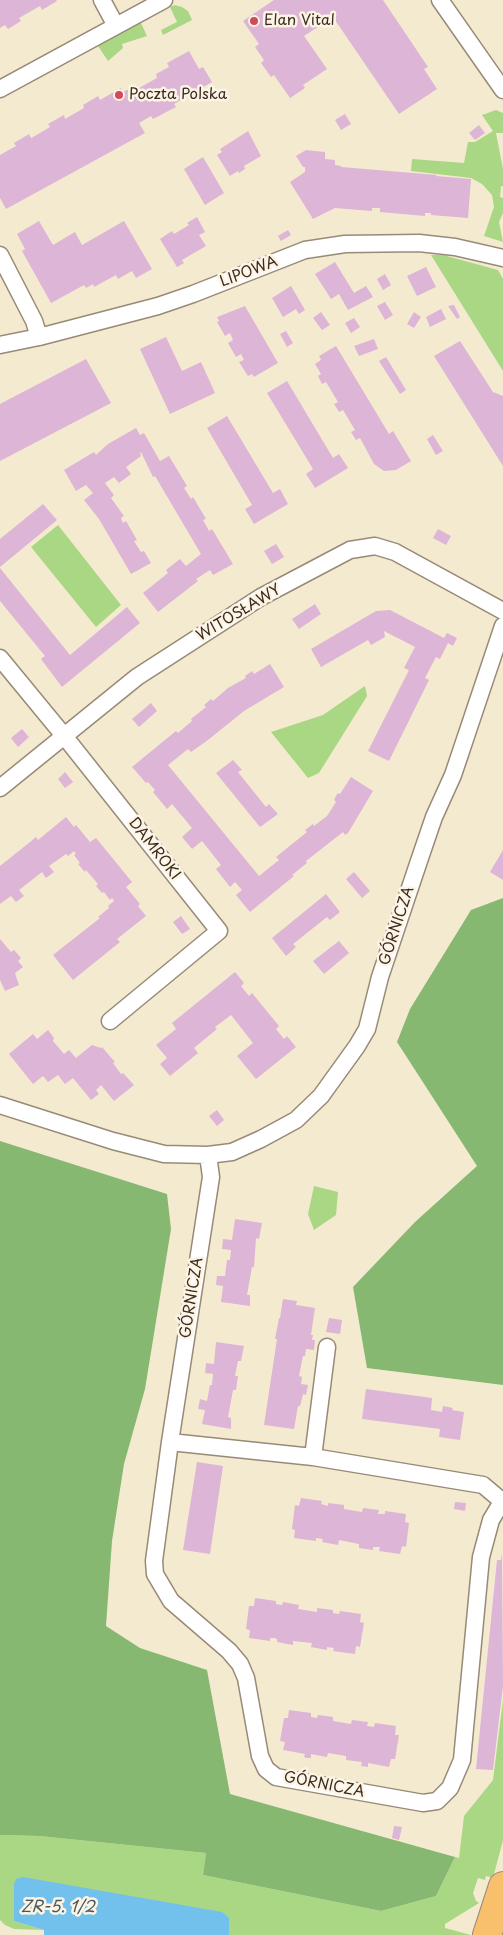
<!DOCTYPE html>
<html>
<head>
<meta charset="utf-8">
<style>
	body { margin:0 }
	canvas { display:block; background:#f4ead0 }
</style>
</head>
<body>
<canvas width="503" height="1935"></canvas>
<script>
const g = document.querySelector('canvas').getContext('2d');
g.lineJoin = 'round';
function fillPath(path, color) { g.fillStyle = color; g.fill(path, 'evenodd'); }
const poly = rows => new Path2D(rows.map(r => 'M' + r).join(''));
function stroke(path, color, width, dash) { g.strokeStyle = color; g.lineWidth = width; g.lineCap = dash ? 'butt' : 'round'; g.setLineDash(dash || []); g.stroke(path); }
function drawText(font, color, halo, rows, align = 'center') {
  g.font = font + ' "Playpen Sans",sans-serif'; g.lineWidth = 5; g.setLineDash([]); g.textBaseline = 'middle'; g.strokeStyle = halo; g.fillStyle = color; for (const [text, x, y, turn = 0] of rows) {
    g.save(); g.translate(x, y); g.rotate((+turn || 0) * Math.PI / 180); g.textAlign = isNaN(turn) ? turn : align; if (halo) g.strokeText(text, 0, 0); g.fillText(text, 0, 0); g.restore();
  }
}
const green = poly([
	[175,5,182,7,188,11,192,20,163,35,161,30,177,22,170,7],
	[140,21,147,36,122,44,123,48,108,61,98,46],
	[496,110,503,113,503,133,496,133,503,169,503,186,501,186,500,197,503,198,503,213,499,222,503,242,484,236,494,207,492,195,482,184,471,178,411,171,412,159,464,163,468,142,475,142,493,131,482,115],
	[431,255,443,255,498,270,503,279,503,371],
	[58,525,121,605,96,627,31,547],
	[365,686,367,696,319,773,308,778,271,732,323,715],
	[314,1186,338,1192,336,1215,314,1230,308,1214],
	[503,1700,503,1840,493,1878,486,1876,485,1880,478,1878,473,1893,476,1901,479,1903,445,1924,445,1928,471,1935,229,1935,229,1920,14,1884,14,1921,44,1930,14,1929,5,1925,0,1920,0,1835,39,1836,206,1853,203,1875,381,1911,436,1896,455,1857,459,1858,464,1816,493,1780]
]);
const forest = poly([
	[503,898,503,1385,367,1368,353,1287,415,1222,477,1166,397,1042,410,1009,471,910],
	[0,1141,167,1194,171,1229,145,1389,124,1464,112,1541,106,1626,140,1648,207,1670,230,1794,455,1857,436,1896,381,1911,203,1875,206,1853,39,1836,0,1835]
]);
const water = poly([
	[23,1877,222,1912,229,1918,229,1935,44,1935,44,1930,14,1921,14,1884,16,1879]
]);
const building = poly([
	[0,0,56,0,57,1,42,10,40,6,19,18,21,21,8,29,5,25,0,28],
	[274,0,383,0,428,67,424,69,437,89,399,114,333,17,304,36,327,69,303,85,305,88,290,98,274,75,271,77,261,63,264,60,255,47,259,44,243,21],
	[189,51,199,69,203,67,212,82,174,104,176,107,153,119,151,116,139,123,145,133,6,209,0,198,0,155,16,146,14,143,29,134,31,138,33,137,50,127,48,124,64,115,65,119,84,108,83,105,98,96,100,100,121,88,123,92,137,85,139,88,157,78,156,74,169,67,167,63],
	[345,114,351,124,341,130,335,120],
	[479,125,485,133,475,140,469,133],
	[248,131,261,156,244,166,245,169,239,173,238,171,230,176,217,155,222,152,220,149],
	[306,150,325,152,325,159,335,160,335,165,341,166,341,167,437,175,436,176,471,179,468,218,431,215,431,213,425,213,425,216,380,212,380,208,372,208,372,211,335,208,313,219,290,182,305,172,305,167,303,167,296,156],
	[203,157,224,193,205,205,184,169],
	[197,217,205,232,199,235,206,246,182,260,184,263,177,267,160,239,172,231,174,234,189,225,187,223],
	[39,221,53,245,75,232,82,245,124,221,152,269,136,278,132,271,118,279,116,275,94,287,93,284,86,288,84,285,51,303,22,251,25,249,17,234],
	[288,230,291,235,281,241,278,236],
	[335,262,354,293,366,286,373,297,348,310,339,294,331,299,315,274],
	[426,267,436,287,417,296,407,276],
	[385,274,391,285,383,290,377,279],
	[291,286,305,310,299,314,296,309,283,317,272,298],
	[385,302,393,315,385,320,377,306],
	[454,305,460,317,457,319,448,306],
	[245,306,278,363,254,377,252,374,248,376,239,362,244,360,241,354,236,357,228,343,233,340,230,333,225,336,217,322,219,321,217,317],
	[441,309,446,319,430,327,426,317],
	[321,312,330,325,322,330,313,318],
	[414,312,421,317,414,328,407,324],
	[354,318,360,327,351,333,345,323],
	[286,331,293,343,287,347,280,334],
	[166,337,182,371,201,362,215,393,170,414,140,349],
	[374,339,378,349,359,356,354,346],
	[460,341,493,392,503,396,503,466,434,356],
	[336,346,389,434,393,431,411,461,396,470,384,471,374,464,360,438,356,440,351,432,355,430,343,410,339,412,334,404,338,402,326,382,322,384,318,376,321,374,315,364,321,360,319,356],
	[386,357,406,390,400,394,379,361],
	[86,359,111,403,0,461,0,404],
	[287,381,333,458,339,454,348,468,315,488,306,474,313,469,267,393],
	[227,416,273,493,280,489,288,504,254,524,245,509,252,505,207,428],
	[136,428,140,435,144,433,160,461,169,456,187,486,184,488,191,499,193,497,206,519,203,520,209,531,212,529,233,564,213,575,210,570,196,579,198,581,158,612,143,593,168,573,166,570,180,559,186,566,201,554,155,476,153,477,141,452,140,453,141,456,126,467,131,474,119,483,114,477,105,483,114,495,111,498,124,516,121,518,123,523,126,521,137,540,134,541,141,552,144,551,151,563,131,574,99,519,84,500,93,493,86,485,76,491,64,470,94,452,96,455,108,444],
	[433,435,443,451,436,455,427,439],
	[43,504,57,520,0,567,0,539],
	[438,529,451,536,446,545,433,538],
	[276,544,284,557,272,564,264,551],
	[0,568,70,655,127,607,140,623,62,687,41,659,45,656,0,601],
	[315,604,321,614,299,629,292,619],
	[390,610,444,638,447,633,457,638,453,646,448,643,440,659,436,657,425,678,429,680,389,761,368,751,409,670,404,668,415,647,384,631,385,637,371,645,368,640,321,667,311,649,376,611],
	[270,664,284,687,244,711,208,740,191,752,188,749,168,765,259,876,279,860,276,857,307,832,305,830,313,824,314,826,327,816,336,802,334,800,336,796,338,793,340,794,351,777,373,791,348,833,345,835,343,832,306,861,307,863,292,875,294,876,250,912,236,895,242,890,235,882,230,887,216,869,221,865,202,841,192,849,182,837,192,828,172,804,167,809,153,792,155,790,148,782,146,783,132,767,176,731,178,733,192,721,191,719,206,707,204,705,211,699,213,701,228,688,246,678,245,676,252,671,254,674],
	[151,703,157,711,139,727,132,719],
	[22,729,29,737,18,747,11,738],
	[233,760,242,770,238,772,266,807,269,804,278,814,260,827,216,773],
	[65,772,73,782,65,788,58,779],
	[66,817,74,827,76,825,90,842,96,838,132,882,126,887,140,904,138,906,146,916,117,939,120,942,73,980,53,955,100,918,98,917,109,908,108,906,114,901,112,898,110,900,104,892,102,893,96,886,98,884,86,870,85,872,78,864,80,863,74,855,76,854,74,851,68,856,66,854,49,866,54,872,46,878,42,872,19,890,24,896,16,902,11,896,0,904,0,866,30,842,36,837,38,840],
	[503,850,503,880,490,872],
	[354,872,370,891,362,898,346,879],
	[326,894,340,912,330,920,327,917,293,944,296,947,286,956,272,938],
	[181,916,190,929,182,934,173,922],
	[0,939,11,952,14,950,21,958,18,961,23,967,15,973,19,985,5,991,0,980],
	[339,941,349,953,324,974,313,961],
	[235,972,244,983,241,986,249,996,252,993,279,1026,276,1029,284,1039,287,1036,296,1047,256,1079,237,1056,253,1043,231,1015,215,1027,217,1029,194,1048,198,1053,170,1076,160,1064,167,1058,156,1045,176,1029,172,1023],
	[48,1030,54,1038,53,1041,64,1054,69,1050,76,1058,92,1045,101,1048,102,1047,115,1062,113,1063,121,1074,123,1073,134,1085,114,1101,101,1085,96,1090,99,1094,91,1100,73,1078,65,1084,58,1075,48,1082,43,1076,33,1084,9,1054,33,1034,37,1039],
	[217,1110,224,1120,217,1126,209,1116],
	[235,1219,262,1223,259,1239,256,1238,254,1267,252,1267,247,1295,250,1295,250,1306,221,1302,223,1286,216,1285,217,1276,225,1276,227,1260,230,1260,231,1250,222,1249,223,1239,232,1240],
	[283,1299,297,1301,296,1305,315,1308,311,1335,313,1335,312,1340,315,1340,314,1350,306,1349,305,1356,303,1356,299,1376,302,1377,301,1384,308,1385,306,1395,303,1394,300,1406,298,1406,294,1429,264,1425,277,1339,275,1339,279,1318,280,1318],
	[329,1318,342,1320,340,1334,326,1332],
	[216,1342,244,1346,241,1361,238,1361,235,1376,238,1376,236,1390,233,1390,228,1417,231,1418,231,1429,202,1424,205,1410,198,1409,200,1399,207,1401,210,1385,212,1385,213,1374,205,1373,206,1363,214,1364],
	[366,1389,432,1398,431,1410,442,1412,443,1406,453,1408,452,1410,464,1412,460,1440,439,1437,440,1429,362,1419],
	[197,1462,223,1466,210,1554,183,1550],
	[301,1498,322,1501,321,1504,328,1506,328,1503,344,1505,344,1509,362,1512,363,1508,379,1510,378,1514,385,1514,385,1511,406,1514,405,1522,409,1523,406,1547,402,1546,400,1554,379,1551,380,1547,373,1547,373,1550,359,1548,359,1544,339,1540,338,1545,322,1542,323,1539,316,1538,316,1541,294,1538,295,1530,292,1529,295,1505,299,1506],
	[455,1502,466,1503,465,1511,454,1509],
	[502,1553,503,1686,493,1770,476,1769,497,1560,501,1560],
	[255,1598,276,1601,276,1604,282,1605,283,1602,299,1605,298,1609,317,1612,317,1608,333,1610,333,1613,339,1614,340,1611,361,1614,360,1622,364,1623,360,1647,356,1646,355,1654,333,1651,334,1648,327,1647,327,1650,311,1647,312,1643,293,1641,293,1645,277,1642,277,1639,274,1638,270,1638,270,1641,249,1638,250,1630,246,1629,249,1606,254,1606],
	[289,1710,311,1713,311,1717,317,1718,318,1715,333,1717,333,1721,351,1724,352,1720,368,1722,367,1726,374,1727,375,1723,396,1726,395,1735,399,1735,395,1759,391,1759,389,1767,368,1763,368,1767,361,1766,362,1762,346,1760,346,1756,328,1753,327,1757,311,1754,311,1758,307,1758,304,1757,305,1754,283,1750,285,1742,280,1741,284,1718,288,1718],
	[394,1826,402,1827,399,1840,392,1838]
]);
const minor = poly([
	[102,0,116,26],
	[440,0,503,90],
	[0,89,164,0],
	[0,255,34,321,39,337],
	[0,345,39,337,158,306,193,294,305,250,345,244,419,243,455,247,503,258],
	[0,658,65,737,219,931,110,1021],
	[0,788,137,677,261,597,350,550,375,546,395,552,503,611],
	[0,1105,113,1141,164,1154,208,1155,232,1152,261,1139,296,1120,321,1096,357,1046,367,1029,380,977,420,858,434,817,453,775,503,626],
	[208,1155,211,1177,170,1442,154,1561,155,1574,171,1601,229,1651,240,1664,246,1678,260,1756,266,1769,276,1777,423,1803,437,1801,450,1788,462,1760,481,1557,491,1520,503,1500],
	[170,1442,313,1457,483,1485,502,1501],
	[313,1457,327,1347]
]);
const motorway = poly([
	[487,1935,503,1886]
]);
const markers = [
	[254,21,5,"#d1495b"],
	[119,95,5,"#d1495b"]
];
const poiNames = [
	["Elan Vital",264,21],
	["Poczta Polska",129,95]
];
const streetNames = [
	["LIPOWA",249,272,-21],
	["WITOSŁAWY",239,613,-31],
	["DAMROKI",154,849,52],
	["GÓRNICZA",397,926,-72],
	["GÓRNICZA",192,1298,-81],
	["GÓRNICZA",324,1785,11]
];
const waterNames = [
	["ZR-5. 1/2",58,1908]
];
fillPath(green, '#aad784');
fillPath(forest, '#87b872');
fillPath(water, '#72c0ec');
fillPath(building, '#ddb5d6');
stroke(minor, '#988a77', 19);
stroke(motorway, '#988a77', 30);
stroke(minor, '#fff', 16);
stroke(motorway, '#f8bf6c', 28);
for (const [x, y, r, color] of markers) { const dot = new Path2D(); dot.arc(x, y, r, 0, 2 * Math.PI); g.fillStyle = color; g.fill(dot); stroke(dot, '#fcf5e5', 2); }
drawText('15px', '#3b2a1e', '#fcf5e5', poiNames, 'left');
drawText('15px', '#3b2a1e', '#fcf5e5', streetNames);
drawText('italic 16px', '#4c575c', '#fcf5e5', waterNames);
</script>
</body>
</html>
